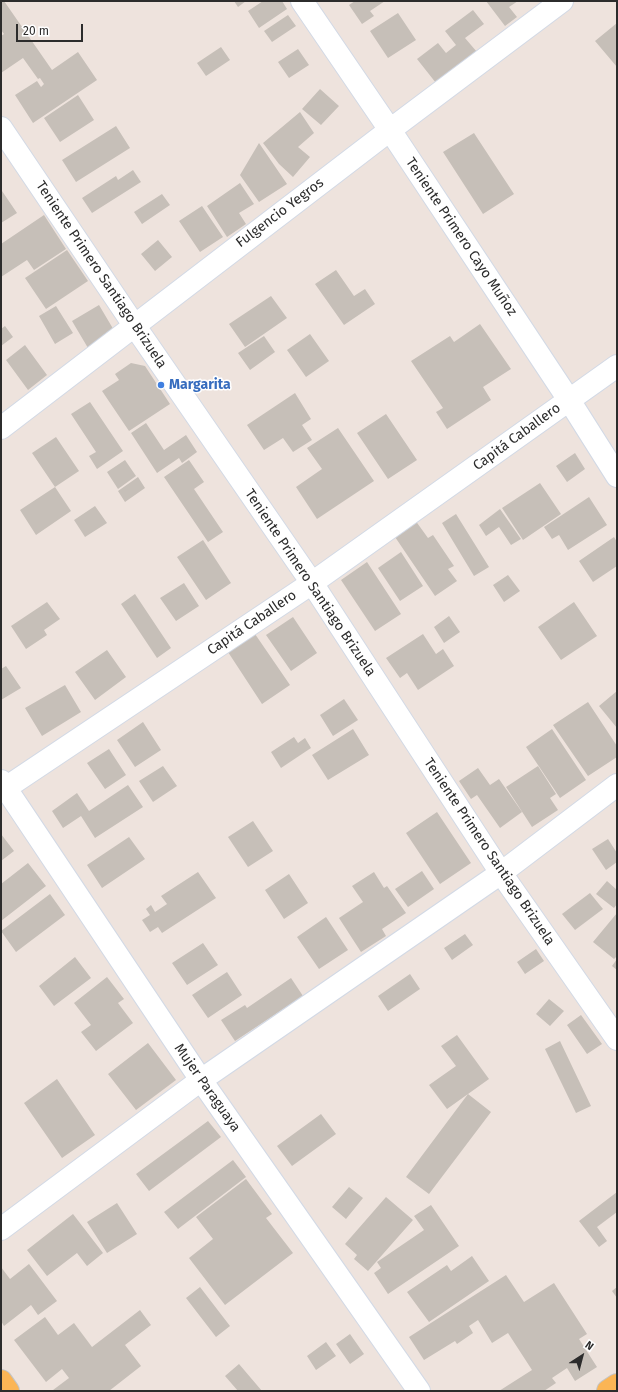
<!DOCTYPE html>
<html>
<head>
<meta charset="utf-8">
<style>
	body { margin:0 }
	#map { position:relative; width:618px; height:1392px; overflow:hidden; background:#eee3dd; font-family:"Fira Sans",sans-serif }
	canvas { display:block }
	.frame { position:absolute; inset:0; border:2px solid #2c2c2c; pointer-events:none }
	.north { position:absolute; left:562px; top:1336px; width:40px; height:40px; -webkit-text-stroke:3px #fff; paint-order:stroke; rotate:36deg; font-size:11px; font-weight:700; line-height:16px; text-align:center; color:#2c2c2c }
	.north::after { content:''; display:block; margin:auto; width:14px; height:18px; background:#2c2c2c; clip-path:polygon(50% 0,100% 100%,50% 72%,0 100%) }
	.scale { position:absolute; left:16px; top:24px; width:67px; height:18px; box-sizing:border-box; border:2px solid #2c2c2c; border-top:0; padding-left:5px; font-size:12px; line-height:14px; white-space:nowrap; color:#2c2c2c; -webkit-text-stroke:3px #fff; paint-order:stroke }
</style>
</head>
<body>
<div id="map">
<canvas width="618" height="1392"></canvas>
<div class="frame"></div>
<div class="north">N</div>
<div class="scale">20 m</div>
</div>
<script>
const g = document.querySelector('canvas').getContext('2d');
g.lineJoin = 'round';
function fillPath(path, color) { g.fillStyle = color; g.fill(path, 'evenodd'); }
const poly = rows => new Path2D(rows.map(r => 'M' + r).join(''));
function stroke(path, color, width, dash) { g.strokeStyle = color; g.lineWidth = width; g.lineCap = dash ? 'butt' : 'round'; g.setLineDash(dash || []); g.stroke(path); }
function drawText(font, color, halo, rows, align = 'center') {
  g.font = font + ' "Fira Sans",sans-serif'; g.lineWidth = 3; g.setLineDash([]); g.textBaseline = 'middle'; g.strokeStyle = halo; g.fillStyle = color; for (const [text, x, y, turn = 0] of rows) {
    g.save(); g.translate(x, y); g.rotate((+turn || 0) * Math.PI / 180); g.textAlign = isNaN(turn) ? turn : align; if (halo) g.strokeText(text, 0, 0); g.fillText(text, 0, 0); g.restore();
  }
}
const building = poly([
	[1,1,4,1,52,70,78,52,97,80,33,123,15,95,37,81,41,87,44,84,40,78,38,79,23,58,1,73,1,36,4,34,1,30],
	[234,1,246,1,238,7],
	[263,1,282,1,287,9,259,28,248,11],
	[355,1,385,1,370,11,374,16,362,24,349,5],
	[486,1,518,1,509,7,517,17,505,26],
	[473,10,484,24,465,38,477,52,436,83,417,59,438,43,446,53,456,45,445,31],
	[398,13,416,40,388,58,370,31],
	[288,15,296,26,272,42,264,31],
	[617,23,617,67,595,41],
	[221,47,230,60,206,76,197,63],
	[298,49,309,65,289,78,278,62],
	[320,89,339,106,321,125,302,109],
	[78,95,94,120,60,142,44,118],
	[300,112,314,133,298,147,310,157,293,177,279,164,263,143],
	[116,126,130,148,76,182,62,160],
	[474,133,514,194,483,214,443,152],
	[259,143,287,184,259,202,240,175],
	[133,170,141,182,92,213,82,198,116,176,118,180],
	[240,183,254,204,239,213,246,224,227,237,207,206],
	[2,191,17,213,1,223,1,192],
	[162,194,170,205,142,224,134,212],
	[202,206,223,237,200,252,179,221],
	[44,215,66,249,34,270,27,260,1,277,1,244],
	[158,240,172,257,155,271,141,254],
	[67,250,88,281,46,309,25,278],
	[336,270,354,296,365,289,375,304,344,325,315,284],
	[271,296,287,318,245,347,229,324],
	[99,305,115,332,88,348,72,321],
	[56,306,73,333,55,344,39,316],
	[480,324,511,369,483,387,491,400,447,429,436,412,443,408,411,361,450,336,454,342],
	[5,326,13,337,1,346,1,329],
	[310,334,329,361,306,377,287,350],
	[264,336,275,352,250,370,238,353],
	[25,345,47,375,28,390,6,360],
	[131,363,145,366,170,404,129,431,102,391,119,380,115,374],
	[295,393,311,419,302,425,312,440,293,452,283,438,264,450,247,425],
	[90,402,123,451,97,469,89,456,96,452,71,414],
	[386,414,417,460,388,479,357,433],
	[146,423,164,450,186,435,197,452,182,463,179,458,157,473,131,433],
	[338,428,374,481,317,519,296,487,322,469,307,448],
	[56,437,79,471,55,487,32,453],
	[575,453,585,469,567,482,556,466],
	[125,460,136,476,118,489,107,472],
	[189,460,204,482,194,489,223,532,208,542,164,477],
	[138,477,145,488,125,502,118,491],
	[540,483,561,514,523,540,502,508],
	[55,487,71,511,36,535,20,510],
	[589,497,607,525,568,550,559,535,552,539,544,527],
	[95,506,107,523,85,537,74,520],
	[500,509,521,539,511,545,499,527,486,536,479,525],
	[456,514,489,567,474,576,442,523],
	[415,520,428,538,433,535,454,566,448,569,457,581,435,596,393,534],
	[614,537,617,542,617,566,593,582,579,561],
	[203,540,231,583,206,600,177,557],
	[401,552,423,586,400,601,378,568],
	[367,562,401,614,375,631,341,580],
	[508,575,520,591,504,602,493,585],
	[184,583,199,606,176,621,160,598],
	[135,594,171,648,157,658,121,604],
	[47,602,60,619,44,630,47,635,26,649,11,626],
	[574,602,597,636,561,660,538,627],
	[449,616,460,632,444,643,434,627],
	[293,617,317,653,291,671,266,635],
	[255,634,290,685,262,704,228,652],
	[423,634,436,654,443,649,454,666,418,690,407,673,400,678,386,658],
	[107,650,126,677,95,700,75,672],
	[6,666,21,688,1,700,1,669],
	[65,685,81,712,42,736,25,708],
	[617,691,617,728,599,706],
	[344,699,358,720,333,736,320,715],
	[588,702,617,746,617,757,588,776,553,725],
	[143,722,161,750,135,767,117,740],
	[353,729,369,755,328,780,312,755],
	[552,729,586,780,560,798,526,747],
	[294,737,298,743,305,738,311,748,281,768,271,752],
	[109,749,126,775,105,789,87,763],
	[163,766,177,786,153,802,139,781],
	[538,766,556,794,550,798,558,810,532,827,506,787],
	[478,768,490,785,499,779,522,812,500,828,477,795,471,799,459,781],
	[128,785,143,807,95,838,81,816,63,828,52,811,77,793,89,811],
	[437,812,471,863,440,884,406,833],
	[253,821,273,851,248,867,228,837],
	[1,834,14,851,1,861],
	[129,837,145,859,102,888,87,865],
	[608,839,617,853,617,862,606,870,592,849],
	[28,863,46,886,1,921,1,884],
	[422,871,434,889,408,907,395,889],
	[198,872,216,898,162,933,158,927,150,932,142,920,150,915,146,909,151,905,155,912,167,904,161,896],
	[374,872,384,888,387,886,406,913,382,929,386,936,361,952,339,918,363,902,352,886],
	[289,874,308,903,284,919,265,890],
	[607,881,617,890,617,904,614,908,596,894],
	[590,893,603,909,575,930,562,914],
	[50,894,65,915,16,952,1,931],
	[617,913,617,956,614,959,593,942],
	[326,917,348,950,319,969,297,937],
	[465,934,473,945,452,960,444,948],
	[203,943,218,965,187,985,172,963],
	[536,949,544,961,525,974,517,962],
	[75,957,91,978,54,1006,39,986],
	[617,959,617,970,612,966],
	[227,972,242,995,208,1018,192,995],
	[410,974,420,989,388,1011,378,996],
	[107,977,124,999,118,1003,133,1023,96,1051,81,1032,91,1025,74,1003],
	[291,978,303,996,235,1041,221,1020,245,1005,247,1008],
	[549,999,564,1011,550,1026,536,1014],
	[581,1015,602,1044,587,1054,567,1025],
	[457,1035,489,1079,468,1094,491,1112,429,1194,406,1177,468,1094,447,1109,429,1085,456,1066,441,1046],
	[560,1041,591,1106,576,1113,545,1049],
	[148,1043,176,1080,136,1110,108,1074],
	[57,1079,95,1135,62,1158,24,1103],
	[321,1114,336,1134,292,1166,277,1146],
	[208,1121,221,1137,149,1191,136,1174],
	[233,1160,246,1177,178,1229,164,1212],
	[246,1179,272,1214,266,1218,293,1253,225,1305,189,1258,213,1239,196,1217],
	[349,1187,363,1198,346,1219,332,1207],
	[617,1192,617,1212,597,1227,607,1241,599,1247,579,1221],
	[386,1197,413,1220,368,1271,354,1259,357,1255,345,1244],
	[117,1203,137,1234,107,1253,87,1222],
	[431,1205,459,1246,388,1294,374,1273,381,1268,377,1262,424,1230,414,1216],
	[73,1214,103,1253,87,1266,77,1253,47,1276,27,1250],
	[472,1256,489,1281,429,1322,407,1292,447,1265,451,1271],
	[29,1264,57,1301,38,1315,31,1305,4,1326,1,1321,1,1267,10,1279],
	[506,1275,524,1302,554,1283,587,1334,579,1339,597,1367,575,1381,567,1368,552,1378,556,1383,544,1391,499,1391,532,1370,508,1333,492,1343,478,1320,469,1326,473,1333,457,1344,455,1341,424,1360,409,1337],
	[200,1287,230,1326,216,1337,186,1298],
	[617,1287,617,1298,612,1291],
	[140,1310,151,1325,125,1345,141,1366,109,1391,54,1391,53,1390,69,1378,62,1369,46,1382,14,1340,45,1317,58,1335,74,1323,92,1347],
	[350,1334,364,1354,350,1364,336,1344],
	[326,1342,336,1356,316,1370,307,1356],
	[239,1364,262,1391,238,1391,225,1376]
]);
const street = poly([
	[302,1,390,130,569,400,617,476],
	[1,128,134,325,312,583,501,873,617,1039],
	[1,428,390,130,562,1],
	[1,781,201,1080,419,1391],
	[1,791,312,583,617,366],
	[1,1229,201,1080,501,873,617,785]
]);
const primary = poly([
	[1,1381,8,1391],
	[608,1391,617,1385]
]);
const markers = [
	[161,385,4,"#3f7fe0"]
];
const streetNames = [
	["Fulgencio Yegros",280,213,-37],
	["Teniente Primero Cayo Muñoz",461,237,56],
	["Teniente Primero Santiago Brizuela",101,275,56],
	["Capitá Caballero",517,437,-36],
	["Teniente Primero Santiago Brizuela",310,583,56],
	["Capitá Caballero",252,623,-34],
	["Teniente Primero Santiago Brizuela",489,852,56],
	["Mujer Paraguaya",207,1088,55]
];
const shopNames = [
	["Margarita",169,385]
];
fillPath(building, '#c6bfb8');
stroke(street, '#d2d9e5', 24);
stroke(primary, '#c4c4c4', 24);
stroke(street, '#fff', 22);
stroke(primary, '#fbb555', 22);
for (const [x, y, r, color] of markers) { const dot = new Path2D(); dot.arc(x, y, r, 0, 2 * Math.PI); g.fillStyle = color; g.fill(dot); stroke(dot, '#fff', 1.5); }
drawText('14px', '#2c2c2c', '#fff', streetNames);
drawText('bold 14px', '#366cbe', '#fff', shopNames, 'left');
</script>
</body>
</html>
